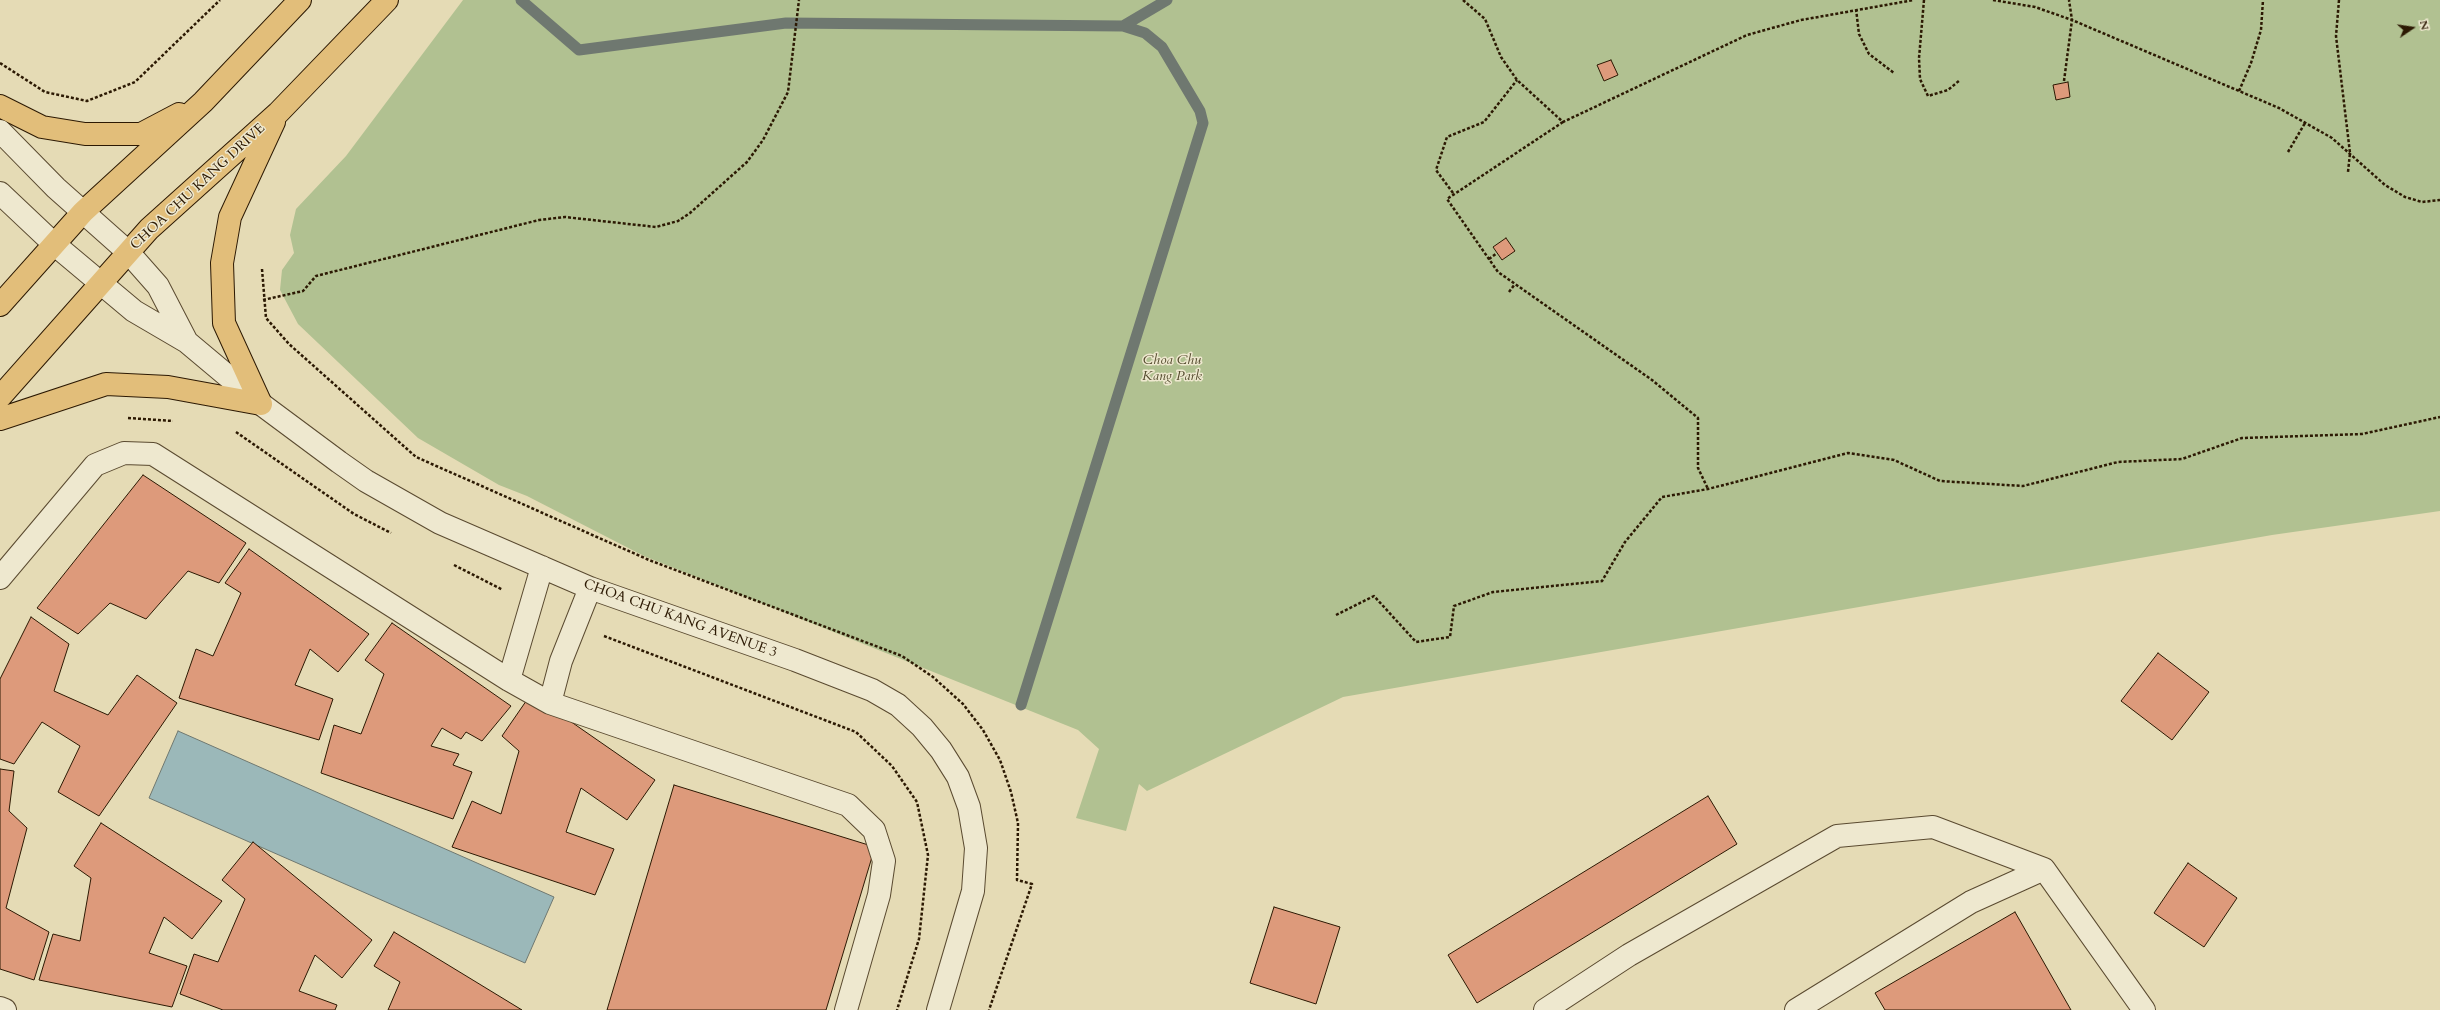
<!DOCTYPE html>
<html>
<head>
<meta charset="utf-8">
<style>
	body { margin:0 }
	#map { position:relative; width:2440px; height:1010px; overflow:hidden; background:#e5dbb5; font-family:Cardo,serif }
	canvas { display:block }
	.north { position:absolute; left:2392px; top:8px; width:40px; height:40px; -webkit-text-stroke:3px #eee8cf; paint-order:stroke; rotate:77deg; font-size:11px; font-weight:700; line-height:16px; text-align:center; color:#2c1903 }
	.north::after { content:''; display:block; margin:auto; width:14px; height:18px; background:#2c1903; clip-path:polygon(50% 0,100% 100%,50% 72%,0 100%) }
</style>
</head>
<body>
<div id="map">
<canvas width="2440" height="1010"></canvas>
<div class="north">N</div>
</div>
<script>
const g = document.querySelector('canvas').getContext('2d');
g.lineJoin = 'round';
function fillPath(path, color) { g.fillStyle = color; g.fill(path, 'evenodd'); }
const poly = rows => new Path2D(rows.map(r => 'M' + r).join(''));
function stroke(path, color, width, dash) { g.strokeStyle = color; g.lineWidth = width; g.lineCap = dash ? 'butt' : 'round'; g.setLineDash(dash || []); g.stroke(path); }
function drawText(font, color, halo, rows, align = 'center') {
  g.font = font + ' Cardo,serif'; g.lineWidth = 3; g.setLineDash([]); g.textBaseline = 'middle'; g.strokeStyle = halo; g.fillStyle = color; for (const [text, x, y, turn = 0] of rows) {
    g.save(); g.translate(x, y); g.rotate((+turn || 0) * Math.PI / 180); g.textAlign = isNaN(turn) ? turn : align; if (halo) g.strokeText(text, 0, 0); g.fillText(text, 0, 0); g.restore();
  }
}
const green = poly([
	[463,0,2440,0,2440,511,2272,535,1343,697,1147,791,1139,784,1126,831,1076,818,1099,749,1078,730,644,556,527,496,499,485,418,438,298,324,280,290,282,270,294,253,290,235,296,209,346,156]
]);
const water = poly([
	[178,731,554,897,525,963,149,798,178,731]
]);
const stream = poly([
	[521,0,579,50,786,23,1123,26,1145,33,1162,47,1200,111,1203,123,1021,705],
	[1123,26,1167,0]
]);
const building = poly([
	[1611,60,1618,75,1604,81,1597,65,1611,60],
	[2068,82,2070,97,2056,100,2053,85,2068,82],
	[1506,238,1515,251,1502,260,1493,247,1506,238],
	[143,475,246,543,219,583,188,571,146,619,110,603,78,634,37,608,143,475],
	[249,549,369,634,338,672,310,649,295,685,333,699,319,740,179,698,196,649,213,656,241,593,225,583,249,549],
	[31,617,69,644,54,691,108,715,137,675,177,703,99,816,58,792,80,746,42,722,14,764,0,759,0,679,31,617],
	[392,623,511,706,482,741,466,732,461,739,442,728,431,746,459,754,453,765,472,772,453,819,321,773,334,725,361,734,384,674,365,660,392,623],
	[2158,653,2209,692,2172,740,2121,701,2158,653],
	[531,694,655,780,627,820,581,788,566,832,614,849,595,895,452,847,472,801,501,814,519,751,502,736,531,694],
	[0,769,14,771,9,811,27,828,6,908,49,932,34,980,0,969,0,769],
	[674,785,875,847,826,1010,607,1010,674,785],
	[1708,796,1737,844,1477,1003,1448,955,1708,796],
	[101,823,222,901,192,939,164,917,149,953,187,966,172,1007,39,980,53,934,80,941,91,878,74,866,101,823],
	[253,842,372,940,342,978,315,955,299,991,337,1005,335,1010,223,1010,180,994,194,954,218,962,245,899,222,880,253,842],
	[2188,863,2237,898,2204,947,2154,913,2188,863],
	[1274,907,1340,927,1316,1004,1250,983,1274,907],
	[2015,912,2071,1010,1885,1010,1875,993,2015,912],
	[394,932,522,1010,388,1010,400,982,374,966,394,932]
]);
const path = poly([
	[1463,0,1485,19,1501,57,1517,80,1563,122,1747,35,1801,20,1914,0],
	[1924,0,1919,58,1920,79,1928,96,1948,90,1960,80],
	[1993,0,2035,7,2072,20,2279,108,2332,138,2385,185,2405,197,2422,202,2440,200],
	[2339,0,2336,36,2350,153,2348,172],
	[1856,9,1859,34,1869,54,1894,73],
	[0,63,45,92,87,101,135,82,220,0],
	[2064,81,2072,20,2069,0],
	[2239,91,2251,63,2261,30,2263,0],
	[1563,122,1447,199,1498,272,1652,380,1698,418,1698,468,1708,489],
	[2288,152,2305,123],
	[1453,193,1436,170,1447,137,1484,122,1517,80],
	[1489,259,1497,253],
	[262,269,266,318,289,344,416,457,649,560,902,656,933,677,963,704,983,730,1000,760,1011,792,1018,823,1017,880,1032,884,989,1010],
	[1509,292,1515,284],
	[263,300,303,291,316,276,539,220,565,217,656,227,678,221,690,213,747,162,763,140,788,92,799,0],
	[128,418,173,421],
	[236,432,354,514,391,533],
	[454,565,503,590],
	[1336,615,1374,596,1416,642,1450,637,1454,606,1493,592,1602,581,1625,542,1662,497,1708,489,1848,453,1894,460,1940,481,2023,486,2118,462,2182,459,2242,438,2362,434,2440,417],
	[604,636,856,732,892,766,917,802,928,855,919,939,897,1010]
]);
const minor = poly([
	[0,131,56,188,128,252,158,286,187,342],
	[0,193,54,244,134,311,187,342,261,404,339,462,366,481,440,523,590,588,795,660,872,690,898,705,922,727,941,750,958,777,969,807,976,848,973,891,938,1010],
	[0,578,95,465,124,453,153,454,509,680,550,703,848,805,874,830,884,861,879,895,846,1010],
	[509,680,542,567],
	[550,703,561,661,590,588],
	[0,1008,5,1010],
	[1545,1010,1629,955,1837,836,1933,827,2044,869,2144,1010],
	[1796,1010,1971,902,2044,869]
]);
const major = poly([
	[0,106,42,127,85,134,141,134,179,114],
	[0,305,83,212,203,102,300,0],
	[0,397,149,229,278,113,387,0],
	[261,404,224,323,222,263,230,217,274,122],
	[0,419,106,384,168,387,261,404]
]);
const streetNames = [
	["CHOA CHU KANG DRIVE",198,187,-43],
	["CHOA CHU KANG AVENUE 3",680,619,20]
];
const parkNames = [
	["Choa Chu",1172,361],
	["Kang Park",1172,377]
];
fillPath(green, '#b1c191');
fillPath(water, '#9bb8b9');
stroke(water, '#6f7870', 1);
stroke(stream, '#6f7870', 11);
fillPath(building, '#dd9a7b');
stroke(building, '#2c1903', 1);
stroke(minor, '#5a4a30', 24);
stroke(major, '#2c1903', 24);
stroke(path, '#2c1903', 2.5, [3, 2]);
stroke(minor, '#eee8cf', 22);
stroke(major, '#e2be7a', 22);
drawText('14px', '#2c1903', '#eee8cf', streetNames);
drawText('italic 14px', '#544b2e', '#eee8cf', parkNames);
</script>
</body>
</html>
